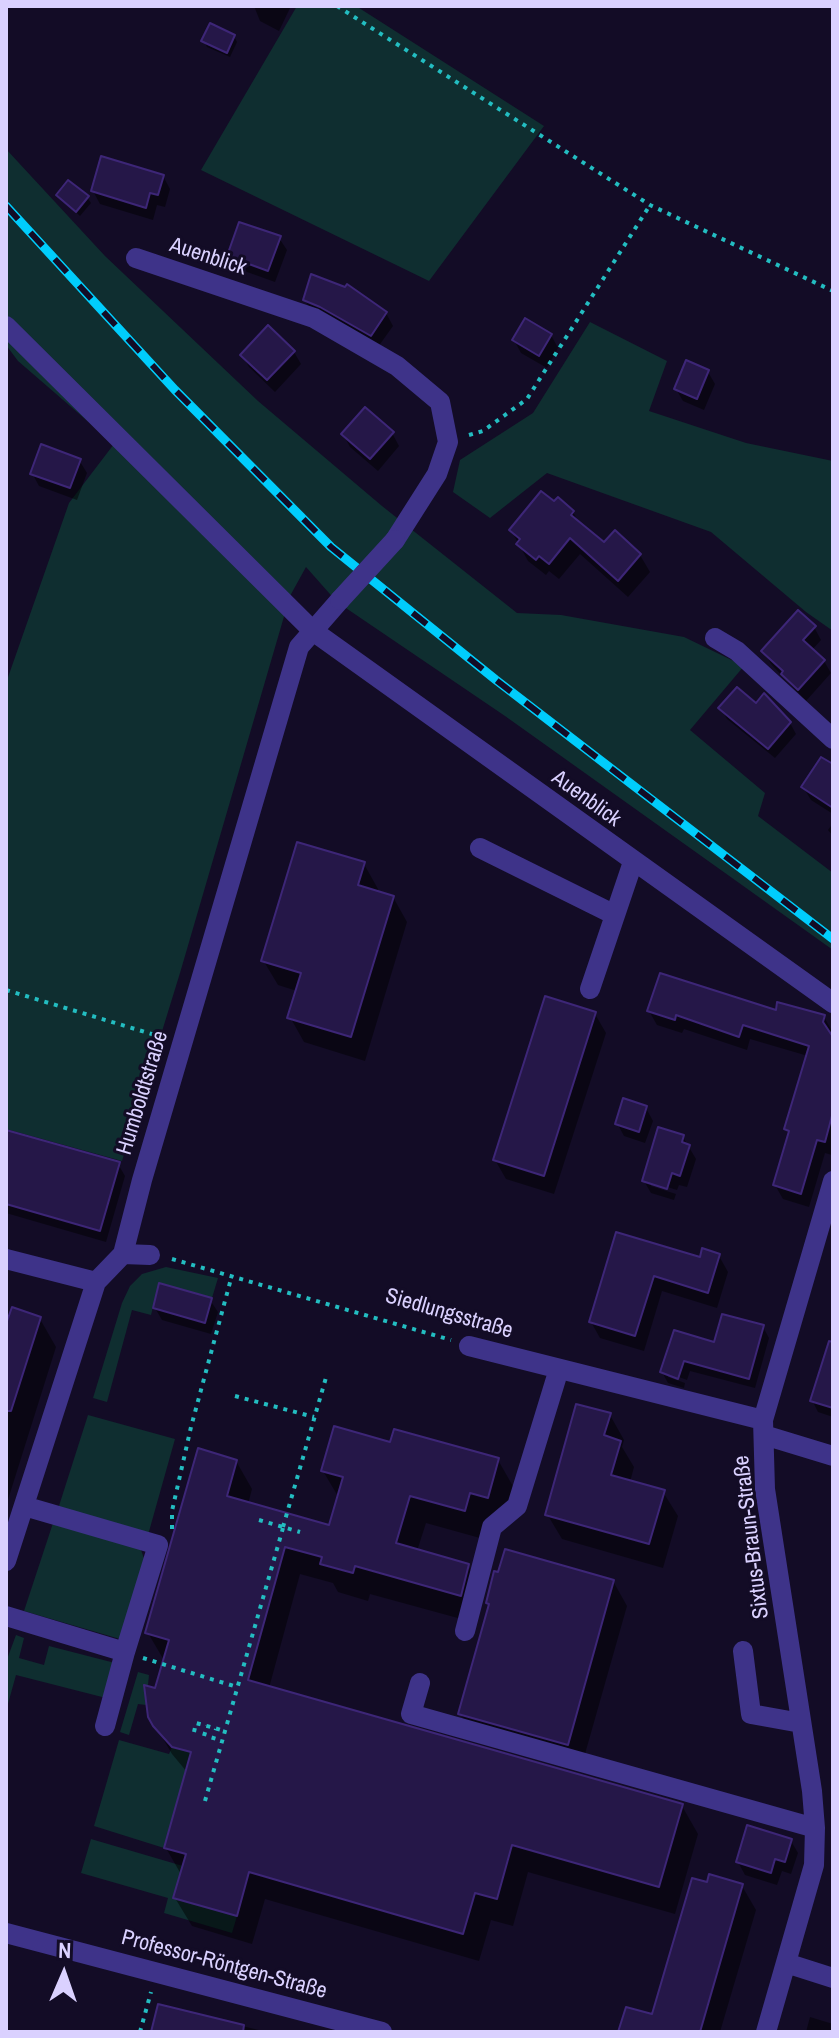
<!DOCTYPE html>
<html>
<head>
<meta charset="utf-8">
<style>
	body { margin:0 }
	#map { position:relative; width:839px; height:2038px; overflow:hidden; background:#130c26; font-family:"Archivo Narrow",sans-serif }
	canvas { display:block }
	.frame { position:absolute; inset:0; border:8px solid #dad1ff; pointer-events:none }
	.north { position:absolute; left:24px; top:1934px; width:80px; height:80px; -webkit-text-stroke:6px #130c26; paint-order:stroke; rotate:2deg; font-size:22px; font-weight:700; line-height:32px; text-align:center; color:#dad1ff }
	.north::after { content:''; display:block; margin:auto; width:28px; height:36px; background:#dad1ff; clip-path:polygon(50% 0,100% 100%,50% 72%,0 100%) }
</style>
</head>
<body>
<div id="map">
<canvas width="839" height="2038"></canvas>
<div class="frame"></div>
<div class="north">N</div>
</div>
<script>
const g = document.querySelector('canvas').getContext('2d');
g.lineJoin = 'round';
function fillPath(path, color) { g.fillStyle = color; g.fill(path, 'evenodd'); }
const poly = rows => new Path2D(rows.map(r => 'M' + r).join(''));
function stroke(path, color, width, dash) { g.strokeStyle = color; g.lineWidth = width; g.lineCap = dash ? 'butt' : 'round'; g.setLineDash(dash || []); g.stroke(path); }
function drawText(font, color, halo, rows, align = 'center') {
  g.font = font + ' "Archivo Narrow",sans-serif'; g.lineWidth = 6; g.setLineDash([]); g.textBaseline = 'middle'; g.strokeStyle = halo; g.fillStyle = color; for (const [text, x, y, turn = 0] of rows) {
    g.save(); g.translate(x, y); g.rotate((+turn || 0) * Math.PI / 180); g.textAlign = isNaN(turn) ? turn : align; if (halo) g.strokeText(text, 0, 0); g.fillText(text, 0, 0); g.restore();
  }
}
const green = poly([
	[297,6,356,6,544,126,429,281,201,170],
	[6,149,105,256,258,401,382,506,517,613,561,615,684,637,744,666,690,730,765,793,758,816,833,873,833,950,505,716,337,602,306,567,290,596,180,973,122,1161,6,1129,6,683,69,503,114,444,18,361,6,345],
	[590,322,667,361,649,411,746,443,833,461,833,631,806,612,711,532,547,473,490,518,453,492,460,460,533,413],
	[166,1267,218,1278,212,1298,159,1284,151,1315,132,1310,107,1402,93,1398,122,1303,130,1286,142,1274],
	[88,1415,175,1439,148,1535,58,1509],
	[53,1523,140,1547,147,1567,120,1639,24,1611],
	[16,1635,24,1638,19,1658,44,1665,49,1646,115,1663,106,1698,16,1675,6,1711,6,1662],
	[138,1672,149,1675,146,1705,138,1704,129,1735,120,1732],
	[119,1740,169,1754,172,1747,182,1750,193,1744,164,1848,94,1826],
	[91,1839,183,1866,173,1898,237,1916,232,1933,164,1913,168,1898,81,1873]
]);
const shadow = poly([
	[254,6,291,6,279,31,260,21],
	[234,36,237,42,230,57,207,47,204,41],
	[163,176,170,189,165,207,157,205,153,220,100,204,93,191],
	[59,196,87,197,91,203,80,216],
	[279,238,287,250,275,282,236,268,229,256],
	[305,300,386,313,393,326,378,347,312,313],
	[551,335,558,348,547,368,521,353,514,340],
	[294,352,301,364,275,392,249,367,242,355],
	[708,372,715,384,704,410,683,401,676,389],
	[392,433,399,446,378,471,350,447,343,434],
	[79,460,87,473,77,500,39,486,32,473],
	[554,504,573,512,580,525,605,545,640,555,650,572,628,597,580,554,559,579,549,571,546,575,528,561,511,530],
	[814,627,821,640,812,650,824,661,831,673,806,701,771,664,764,651],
	[756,706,790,723,796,734,775,758,727,719,721,709],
	[833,767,833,814,811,800,803,787],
	[833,823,833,836,828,830],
	[364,864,378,889,377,893,393,897,407,922,365,1061,304,1042,290,1017,297,991,278,985,263,960],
	[649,1011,777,1012,824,1017,832,1031,830,1036,833,1040,833,1153,832,1155,825,1153,809,1207,783,1199,775,1185,789,1135,786,1129,808,1056,750,1039,747,1050,684,1029,682,1033,657,1025],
	[595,1014,606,1033,554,1194,506,1179,495,1160],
	[646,1108,653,1121,645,1143,624,1136,617,1123],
	[6,1132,118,1164,125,1176,106,1242,6,1213],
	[683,1137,696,1159,687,1187,679,1185,677,1190,651,1182,651,1186,676,1194,674,1200,651,1193,644,1181],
	[617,1234,701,1260,719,1256,728,1272,717,1308,662,1291,644,1351,600,1338,591,1322],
	[210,1300,218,1312,211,1334,162,1320,155,1308],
	[40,1319,56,1347,6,1506,6,1332],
	[763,1327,769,1338,755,1388,690,1371,687,1380,668,1373,668,1377,685,1383,684,1388,668,1383,662,1372,675,1332,716,1345],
	[833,1372,833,1417,818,1412,812,1400],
	[610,1415,624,1440,622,1447,634,1467,630,1482,663,1492,678,1516,663,1568,562,1539,547,1514],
	[391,1444,498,1460,514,1488,503,1525,480,1538,426,1523,417,1551,468,1566,484,1594,476,1623,370,1594,368,1601,338,1592,333,1583,300,1574,269,1688,682,1806,698,1834,675,1914,528,1872,513,1926,491,1920,479,1961,265,1899,252,1944,192,1926,175,1898,182,1876,166,1848,187,1772,172,1754,155,1725,157,1691,165,1662,148,1633,236,1461,252,1489,248,1504,331,1527,339,1498,323,1471],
	[613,1581,627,1606,581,1768,474,1738,460,1713,490,1607,488,1603],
	[791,1841,798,1853,791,1874,782,1871,777,1885,745,1875,738,1862],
	[742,1886,756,1910,720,2032,620,2032,653,2016],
	[159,2006,267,2032,153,2032],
	[810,2017,833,2024,833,2032,806,2032]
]);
const building = poly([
	[210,23,235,35,227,53,201,41,210,23],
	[101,156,164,175,158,195,150,193,146,208,91,191,101,156],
	[68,180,89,196,76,212,56,195,68,180],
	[239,222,281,236,268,271,227,256,239,222],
	[311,274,345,287,347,284,387,312,371,336,320,307,303,300,311,274],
	[525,318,552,334,539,356,512,340,525,318],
	[268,325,295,351,267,380,240,355,268,325],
	[686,360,709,370,697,399,674,389,686,360],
	[365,407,394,432,370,459,341,434,365,407],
	[41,444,81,459,70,488,30,474,41,444],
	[541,491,554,501,558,497,574,511,571,515,604,542,615,530,641,554,618,581,570,538,549,564,539,556,536,560,516,544,520,539,509,530,541,491],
	[798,610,816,626,803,640,825,660,798,690,781,674,783,671,761,651,798,610],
	[737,687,756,703,764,693,791,722,768,749,718,708,737,687],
	[821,757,833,764,833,808,801,787,821,757],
	[297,842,365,862,358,885,394,896,351,1037,287,1018,301,973,261,961,297,842],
	[660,973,776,1010,777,1002,825,1015,823,1022,833,1037,833,1112,825,1142,817,1140,801,1194,773,1185,789,1131,784,1129,809,1046,743,1025,739,1037,676,1015,675,1020,647,1011,660,973],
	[545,996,596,1012,544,1176,493,1160,545,996],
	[623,1098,647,1106,639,1132,615,1124,623,1098],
	[658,1127,684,1135,682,1142,690,1145,680,1176,672,1173,667,1189,642,1181,658,1127],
	[6,1130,120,1162,100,1231,6,1204,6,1130],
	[616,1232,700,1257,702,1248,720,1254,708,1293,654,1276,635,1336,589,1322,616,1232],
	[159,1283,212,1298,205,1323,153,1308,159,1283],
	[12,1307,41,1317,11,1411,6,1411,6,1324,12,1307],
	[722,1314,764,1325,749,1379,684,1361,678,1379,660,1372,674,1330,714,1342,722,1314],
	[829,1341,833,1342,833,1408,810,1401,829,1341],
	[576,1404,611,1413,604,1435,621,1441,611,1475,665,1490,649,1544,545,1515,576,1404],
	[334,1426,390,1442,394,1429,499,1458,488,1498,470,1493,465,1511,410,1496,396,1543,469,1564,461,1596,355,1566,353,1573,320,1564,322,1557,285,1547,248,1680,683,1804,659,1887,512,1845,497,1899,475,1893,463,1934,249,1872,237,1916,173,1898,186,1854,164,1848,191,1752,172,1747,153,1726,148,1717,144,1685,155,1688,169,1640,145,1633,198,1448,237,1460,227,1496,329,1525,343,1477,321,1471,334,1426],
	[505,1549,614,1580,568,1745,458,1714,489,1604,486,1603,494,1571,498,1572,505,1549],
	[747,1825,792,1839,785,1862,775,1859,771,1873,736,1862,747,1825],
	[709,1874,743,1884,700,2032,618,2032,626,2007,652,2014,692,1878,707,1882,709,1874],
	[158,2004,244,2025,243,2032,151,2032,158,2004]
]);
const path = poly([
	[337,6,650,205,833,291],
	[469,435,483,431,527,399,650,205],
	[6,990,165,1038],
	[172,1259,451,1340],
	[235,1396,314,1417],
	[259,1520,300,1532],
	[283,1527,327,1374],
	[172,1529,172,1511,191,1427,232,1275],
	[143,1658,237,1687],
	[194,1732,196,1723,225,1731],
	[204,1736,207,1726],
	[213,1740,216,1729],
	[205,1801,283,1528],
	[140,2032,151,1992]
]);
const minor = poly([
	[136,258,314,318,397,366,440,402,448,442,437,474,395,540],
	[6,326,313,631,833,1003],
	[715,638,737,651,833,739],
	[480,848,615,915],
	[590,989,633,862],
	[123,1254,150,1255],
	[6,1259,96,1282],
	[469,1346,763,1420],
	[764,1435,833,1456],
	[6,1561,96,1282,123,1254,142,1180,299,647,340,600],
	[6,1616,125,1652,158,1545,24,1506],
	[465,1631,492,1527,517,1506,559,1369],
	[743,1651,751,1714,801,1723],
	[420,1683,411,1714,815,1828],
	[105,1726,125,1652],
	[6,1933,382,2032],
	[786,1963,833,1978],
	[766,2032,814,1865,815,1828,812,1791,765,1489,763,1420,833,1181]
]);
const rail = poly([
	[6,206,175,390,331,547,496,680,833,939]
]);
const minorBridge = poly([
	[340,600,395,540]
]);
const streetNames = [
	["Auenblick",208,257,18],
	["Auenblick",586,799,36],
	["Humboldtstraße",143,1093,-73],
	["Siedlungsstraße",449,1314,16],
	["Sixtus-Braun-Straße",752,1537,-97],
	["Professor-Röntgen-Straße",224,1965,15]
];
fillPath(green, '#0f2e30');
fillPath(shadow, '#0007');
fillPath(building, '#251748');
stroke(building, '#3d2677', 2);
stroke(path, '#23bdc1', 4, [4, 6]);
stroke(minor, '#3e3389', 20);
stroke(rail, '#00cdfc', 9);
stroke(rail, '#130c26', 6, [18]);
stroke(minorBridge, '#3e3389', 20);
drawText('22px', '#dad1ff', '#130c26', streetNames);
</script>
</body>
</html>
